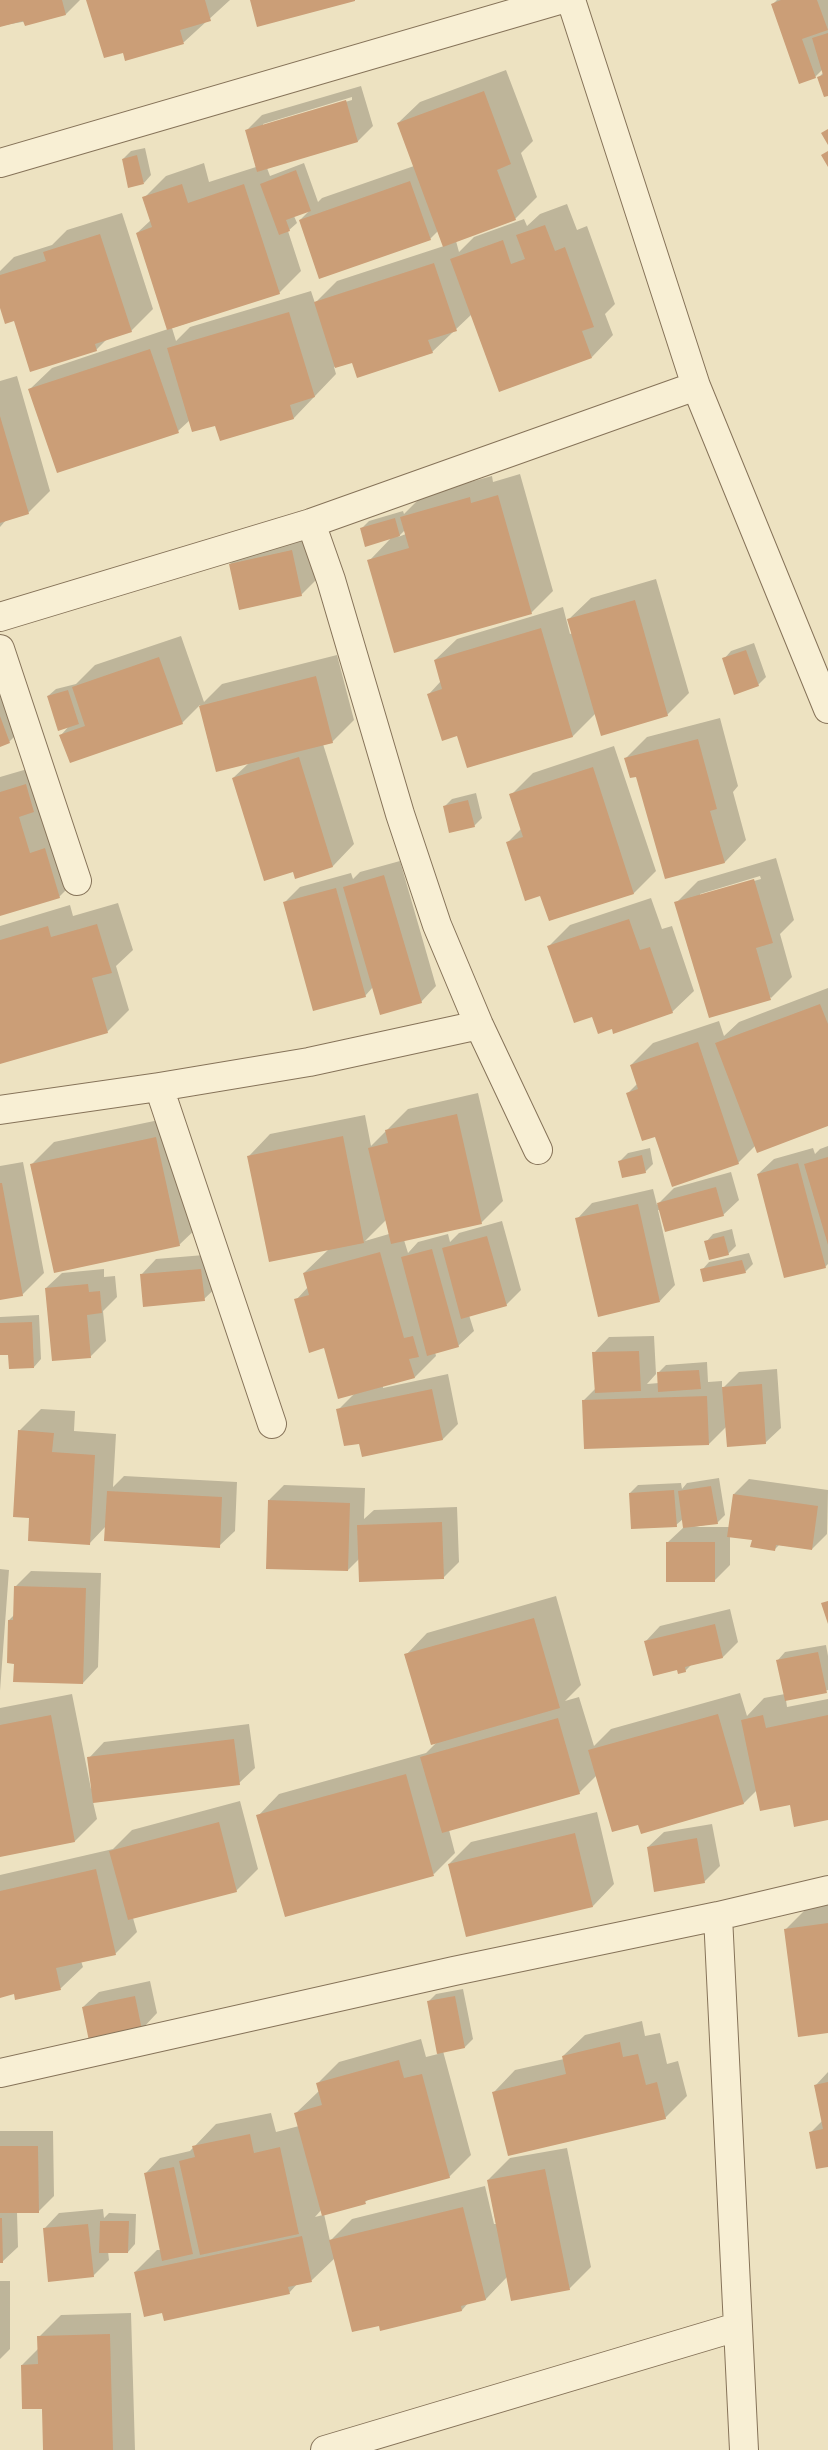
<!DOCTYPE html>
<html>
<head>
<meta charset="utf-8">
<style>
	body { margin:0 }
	canvas { display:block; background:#ede2c1 }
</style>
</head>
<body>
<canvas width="828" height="2450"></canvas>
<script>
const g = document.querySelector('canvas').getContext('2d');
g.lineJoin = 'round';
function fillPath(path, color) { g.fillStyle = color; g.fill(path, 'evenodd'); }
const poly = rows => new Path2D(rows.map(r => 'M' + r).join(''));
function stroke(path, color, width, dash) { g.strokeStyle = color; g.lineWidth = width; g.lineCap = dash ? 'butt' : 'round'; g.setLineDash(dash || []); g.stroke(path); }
const shadow = poly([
	[0,0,80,0,66,14,0,26],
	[88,0,230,0,184,42,123,52],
	[777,0,828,0,828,95,819,77,824,72,823,69,815,77,773,4],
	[506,70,533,141,521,153,537,197,515,219,456,241,459,252,474,237,524,219,527,226,540,214,567,204,577,230,587,226,615,304,605,314,613,335,592,357,472,314,432,352,352,361,334,367,336,374,294,418,216,424,190,420,178,431,30,389,52,368,168,329,137,233,151,220,144,198,166,176,204,163,209,182,256,167,246,131,262,115,361,86,373,126,358,141,267,168,270,176,304,163,318,202,322,198,414,166,398,123,420,102],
	[352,97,352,100,263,126,263,124],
	[310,210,300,220,430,239,438,231,444,246,337,281,315,303,311,291,190,327,176,341,172,328,279,293,301,271,288,231,297,223,294,216],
	[145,148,151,175,144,183,123,159,131,151],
	[122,213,153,309,131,331,107,339,96,350,15,319,0,304,0,271,14,257,52,245,67,230],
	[17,376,50,491,28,513,7,519,0,527,0,381],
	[520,474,553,591,531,613,369,561,392,537,361,529,369,521,403,511,404,514,423,495,492,476,493,482],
	[405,530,406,534,398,537],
	[307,535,317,579,301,595,230,564,246,549],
	[656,579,689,693,667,715,596,713,573,736,468,767,458,735,429,694,441,681,435,660,457,639,563,607,570,634,573,633,569,619,591,598],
	[181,636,204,702,222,684,337,655,354,720,332,742,323,744,354,844,333,866,294,870,233,778,249,763,217,771,200,705,182,723,61,735,70,725,48,696,56,689,76,684,95,665],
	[754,643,766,677,758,685,724,659,731,651],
	[0,653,31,720,9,742,0,745],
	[720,718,738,786,733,792,746,840,725,862,666,878,637,775,625,759,647,737],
	[614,746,656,871,634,893,550,920,541,894,507,843,522,828,511,795,533,773],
	[48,763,81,875,59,897,0,914,0,777],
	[476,793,482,818,474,826,444,807,452,799],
	[776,858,794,920,780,934,792,977,771,998,676,903,698,881],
	[760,876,761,879,700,896,700,894],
	[400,861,436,986,421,1002,373,987,365,996,284,903,300,887,351,873,353,879,360,872],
	[651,898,662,929,672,926,694,991,672,1012,612,1028,593,1015,549,946,570,925],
	[118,903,133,950,116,966,129,1010,107,1032,0,1063,0,926,70,905,73,916],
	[828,988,828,1124,756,1145,738,1163,656,1135,628,1093,638,1083,631,1065,653,1043,719,1021,724,1036,739,1022],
	[478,1093,503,1201,481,1223,404,1240,408,1253,418,1242,448,1234,450,1242,459,1233,502,1221,521,1290,506,1305,469,1315,474,1331,458,1346,435,1352,436,1356,415,1377,383,1386,383,1388,448,1374,458,1424,443,1439,360,1442,338,1410,354,1394,296,1300,308,1287,304,1273,329,1249,249,1156,270,1134,365,1115,371,1146,408,1109],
	[386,1220,389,1234,365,1241],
	[178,1116,201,1224,179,1245,32,1164,54,1142],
	[828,1146,828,1264,825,1267,758,1174,774,1159,813,1148,815,1154,820,1149],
	[650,1148,653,1164,645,1172,620,1161,628,1153],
	[23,1162,44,1273,22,1295,0,1299,0,1166],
	[731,1172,739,1200,723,1215,658,1210,675,1285,660,1301,577,1219,592,1203,653,1189,657,1205,674,1188],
	[732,1229,736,1246,728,1254,706,1242,713,1234],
	[749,1253,753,1264,745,1272,702,1270,709,1262],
	[216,1254,220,1284,204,1299,141,1275,156,1259],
	[104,1269,104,1277,115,1276,117,1297,103,1311,106,1341,90,1357,46,1288,62,1273],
	[39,1315,41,1359,34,1367,9,1354,0,1354,0,1317],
	[654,1336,656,1374,647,1384,659,1383,658,1373,666,1365,707,1362,708,1382,722,1381,722,1389,739,1372,777,1369,781,1428,765,1443,727,1426,709,1444,583,1401,596,1388,594,1353,609,1337],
	[41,1409,75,1411,74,1431,116,1434,113,1487,124,1476,237,1482,235,1531,219,1546,106,1526,89,1544,30,1517,19,1431],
	[719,1478,725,1515,717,1523,694,1527,730,1527,734,1494,749,1479,828,1490,827,1534,812,1549,779,1545,774,1550,754,1538,730,1536,730,1565,715,1580,667,1543,684,1527,683,1519,676,1525,630,1493,638,1485,681,1483,682,1489,687,1483],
	[284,1485,365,1488,364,1519,374,1510,457,1507,459,1562,444,1577,360,1558,348,1570,269,1500],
	[0,1569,9,1570,0,1691],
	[31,1571,101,1573,98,1667,83,1683,15,1662,9,1620,14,1615,15,1587],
	[556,1596,581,1685,565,1701,579,1697,594,1746,611,1729,740,1693,747,1716,764,1698,785,1694,778,1660,785,1652,826,1645,828,1656,828,1690,786,1700,787,1707,828,1699,828,1819,757,1790,744,1803,642,1833,639,1823,597,1775,579,1793,449,1830,455,1853,434,1874,258,1816,279,1794,426,1753,437,1742,406,1655,427,1633],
	[730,1609,738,1642,723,1657,691,1665,685,1671,678,1669,645,1642,660,1626],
	[72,1694,91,1789,93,1789,89,1758,104,1742,249,1724,255,1768,239,1783,93,1802,97,1819,75,1841,0,1856,0,1708],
	[240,1801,258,1869,236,1891,133,1918,137,1932,115,1954,81,1961,83,1967,61,1988,16,1998,15,1993,0,1996,0,1875,113,1849,132,1830],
	[597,1812,614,1884,593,1906,449,1864,471,1842],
	[712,1824,720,1866,704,1882,648,1847,664,1832],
	[828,1905,828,2032,786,1929,808,1907],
	[150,1981,157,2013,142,2029,83,2007,99,1992],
	[463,1989,473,2039,465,2047,443,2051,471,2155,449,2177,369,2199,365,2202,324,2214,330,2241,352,2219,485,2186,494,2224,496,2224,488,2180,510,2158,567,2148,591,2267,569,2289,507,2277,486,2299,469,2302,462,2310,380,2325,335,2258,312,2280,298,2283,289,2293,163,2312,135,2272,157,2250,161,2250,145,2174,160,2158,190,2151,216,2124,271,2113,276,2132,299,2126,296,2113,319,2091,317,2084,339,2062,421,2039,426,2057,438,2054,428,2002,436,1994],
	[322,2209,323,2215,315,2217],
	[642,2021,645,2036,660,2033,667,2064,678,2061,687,2096,665,2118,494,2092,515,2070,564,2059,563,2056,585,2035],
	[828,2072,828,2167,811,2132,822,2121,815,2086],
	[0,2131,53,2131,54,2196,38,2212,17,2212,18,2247,2,2262,0,2262],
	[103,2209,104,2218,109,2213,136,2214,135,2244,128,2252,108,2251,109,2260,93,2276,44,2229,59,2213],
	[0,2281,10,2281,10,2349,0,2359],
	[131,2313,135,2450,44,2450,43,2408,22,2365,39,2348,39,2337,61,2315]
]);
const building = poly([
	[0,0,62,0,66,15,25,26,23,21,0,27],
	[86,0,205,0,211,21,180,30,184,44,125,61,123,53,104,58],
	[250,0,355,0,355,1,257,27],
	[781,0,817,0,828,30,802,39,816,78,799,84,771,4],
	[828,33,828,96,824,97,817,77,823,75,812,38],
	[484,91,511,164,497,170,516,220,443,247,397,123],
	[346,100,358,142,257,172,245,130],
	[828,129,828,145,821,133],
	[828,151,828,167,821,155],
	[137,155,144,184,128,188,122,159],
	[296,170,311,211,286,220,290,231,279,235,260,184],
	[410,181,431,240,319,279,299,220],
	[182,184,188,203,244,184,280,294,167,330,136,233,152,227,142,197],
	[545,225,555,251,565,247,594,327,582,331,592,358,499,392,450,259,503,240,511,264,525,259,516,235],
	[100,234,132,332,95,344,97,351,30,372,14,321,5,324,0,308,0,275,46,261,43,252],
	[434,263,457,331,428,340,433,353,357,378,352,363,335,368,314,302],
	[289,312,315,397,290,405,294,419,220,441,215,426,192,432,167,348],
	[150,349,179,433,57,473,28,389],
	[0,416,29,514,0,523],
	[498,495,532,614,394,653,367,560,409,548,400,517,470,497,471,503],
	[395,518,400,536,365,547,360,528],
	[292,550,302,596,239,610,229,564],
	[635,600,668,716,601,736,567,619],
	[541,628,573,737,467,768,457,736,442,741,427,694,442,689,434,660],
	[746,650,759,686,734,695,722,658],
	[159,657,183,724,70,763,59,735,85,726,72,687],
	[316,676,333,743,216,772,199,706],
	[68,690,79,724,58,731,47,696],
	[0,716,10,743,0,747],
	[698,739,717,809,710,811,725,863,665,879,636,777,630,778,624,758],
	[299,757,333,867,295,879,293,872,264,881,232,778],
	[593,767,634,894,549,921,540,896,525,901,506,842,523,837,509,794],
	[26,784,34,812,19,817,30,853,45,848,60,898,0,916,0,792],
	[468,800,475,827,449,833,443,806],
	[384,875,422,1003,380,1015,343,887],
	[754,879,773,943,756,948,771,1000,709,1018,674,902],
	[336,888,366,997,313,1011,283,902],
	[629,919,640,950,650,947,673,1013,613,1034,612,1029,598,1034,592,1017,574,1023,547,946],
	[97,924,112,973,92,978,108,1033,0,1064,0,940,48,926,51,937],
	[820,1004,828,1024,828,1126,757,1153,715,1043],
	[698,1042,739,1164,672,1187,655,1137,642,1141,626,1093,638,1089,630,1065],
	[457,1114,482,1224,391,1244,368,1148,388,1143,385,1130],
	[343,1136,364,1243,269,1262,247,1156],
	[156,1137,180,1246,54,1273,30,1164],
	[642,1155,646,1173,622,1178,618,1161],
	[828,1157,828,1245,804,1164],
	[798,1163,826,1268,784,1278,757,1174],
	[0,1183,2,1183,23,1296,0,1300],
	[716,1187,724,1216,665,1232,657,1203],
	[638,1204,660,1302,598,1317,575,1218],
	[487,1236,507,1306,461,1319,442,1248],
	[724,1236,729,1255,709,1260,704,1241],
	[432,1249,459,1347,427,1356,401,1257],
	[380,1252,404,1338,413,1336,419,1357,409,1359,415,1378,338,1399,324,1348,309,1353,294,1299,309,1295,303,1273],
	[742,1260,746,1273,703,1282,700,1269],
	[201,1269,205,1301,143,1307,140,1274],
	[88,1284,89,1292,100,1291,102,1313,87,1315,91,1358,52,1361,45,1288],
	[32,1322,34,1368,9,1369,8,1355,0,1355,0,1323],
	[639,1351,641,1391,595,1393,592,1352],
	[699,1370,701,1389,658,1392,657,1372],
	[762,1384,766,1444,727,1447,722,1387],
	[432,1389,443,1440,362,1457,359,1444,344,1446,336,1409],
	[707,1396,709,1445,584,1449,582,1400],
	[18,1430,54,1433,52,1452,95,1455,90,1545,28,1541,29,1518,13,1517],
	[711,1486,718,1524,683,1528,678,1491],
	[674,1490,677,1527,631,1529,629,1493],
	[107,1491,222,1497,220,1548,104,1541],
	[733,1494,818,1506,812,1550,776,1545,775,1551,750,1547,752,1540,727,1537],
	[268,1500,350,1503,348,1571,266,1569],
	[442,1522,444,1579,359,1582,357,1525],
	[666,1542,715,1542,715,1582,666,1582],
	[14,1586,86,1588,83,1684,13,1682,14,1664,7,1663,8,1620,13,1620],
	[828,1601,828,1624,821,1603],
	[534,1618,560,1708,431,1745,404,1654],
	[715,1624,723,1658,685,1667,686,1672,678,1674,677,1670,653,1676,644,1641],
	[818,1652,827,1693,785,1701,776,1660],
	[718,1714,744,1804,641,1834,638,1825,612,1832,588,1750],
	[51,1715,75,1842,0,1857,0,1725],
	[763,1715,766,1728,828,1715,828,1820,794,1827,790,1805,760,1811,741,1720],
	[558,1718,580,1794,442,1833,420,1757],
	[234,1739,240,1785,93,1803,87,1757],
	[406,1774,434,1876,285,1917,256,1815],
	[219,1822,237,1892,128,1920,109,1851],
	[575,1833,593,1907,466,1937,448,1864],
	[697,1838,705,1883,654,1892,647,1847],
	[96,1869,116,1955,56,1968,61,1990,15,2000,14,1994,0,1998,0,1891],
	[828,1923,828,2033,798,2037,784,1929],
	[135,1996,142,2030,89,2041,82,2007],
	[455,1996,465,2048,437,2054,427,2001],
	[620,2042,623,2057,638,2054,646,2085,657,2082,666,2119,508,2156,492,2092,566,2074,562,2056],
	[399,2060,404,2078,422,2074,450,2178,365,2201,366,2204,322,2216,294,2113,322,2105,316,2083],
	[828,2082,828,2167,816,2169,809,2132,823,2129,814,2085],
	[250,2134,254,2153,280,2147,299,2234,200,2255,179,2161,195,2157,192,2146],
	[0,2146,38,2146,39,2213,0,2213],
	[174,2167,193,2254,162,2261,144,2173],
	[545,2169,570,2290,511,2301,487,2180],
	[463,2207,486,2300,461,2306,462,2311,380,2331,379,2326,352,2332,329,2240],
	[0,2218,2,2218,3,2263,0,2263],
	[100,2221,129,2221,128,2253,99,2253],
	[88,2224,94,2277,48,2282,43,2228],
	[302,2236,312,2282,288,2287,290,2294,164,2321,162,2313,144,2317,134,2272],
	[110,2334,113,2450,43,2450,42,2409,22,2409,21,2365,38,2364,37,2336]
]);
const street = poly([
	[571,0,696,386,828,709],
	[0,163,559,0],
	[311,523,331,580,400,814,437,925,479,1025,538,1150],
	[0,617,311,523,696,386],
	[0,649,77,881],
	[159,1087,272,1424],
	[0,1110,159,1087,309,1062,479,1025],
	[718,1916,744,2450],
	[0,2073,454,1971,718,1916,828,1890],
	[325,2450,737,2327]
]);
fillPath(shadow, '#0003');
fillPath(building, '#cb9e77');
stroke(street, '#867359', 30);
stroke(street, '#f8efd4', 28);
</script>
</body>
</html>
